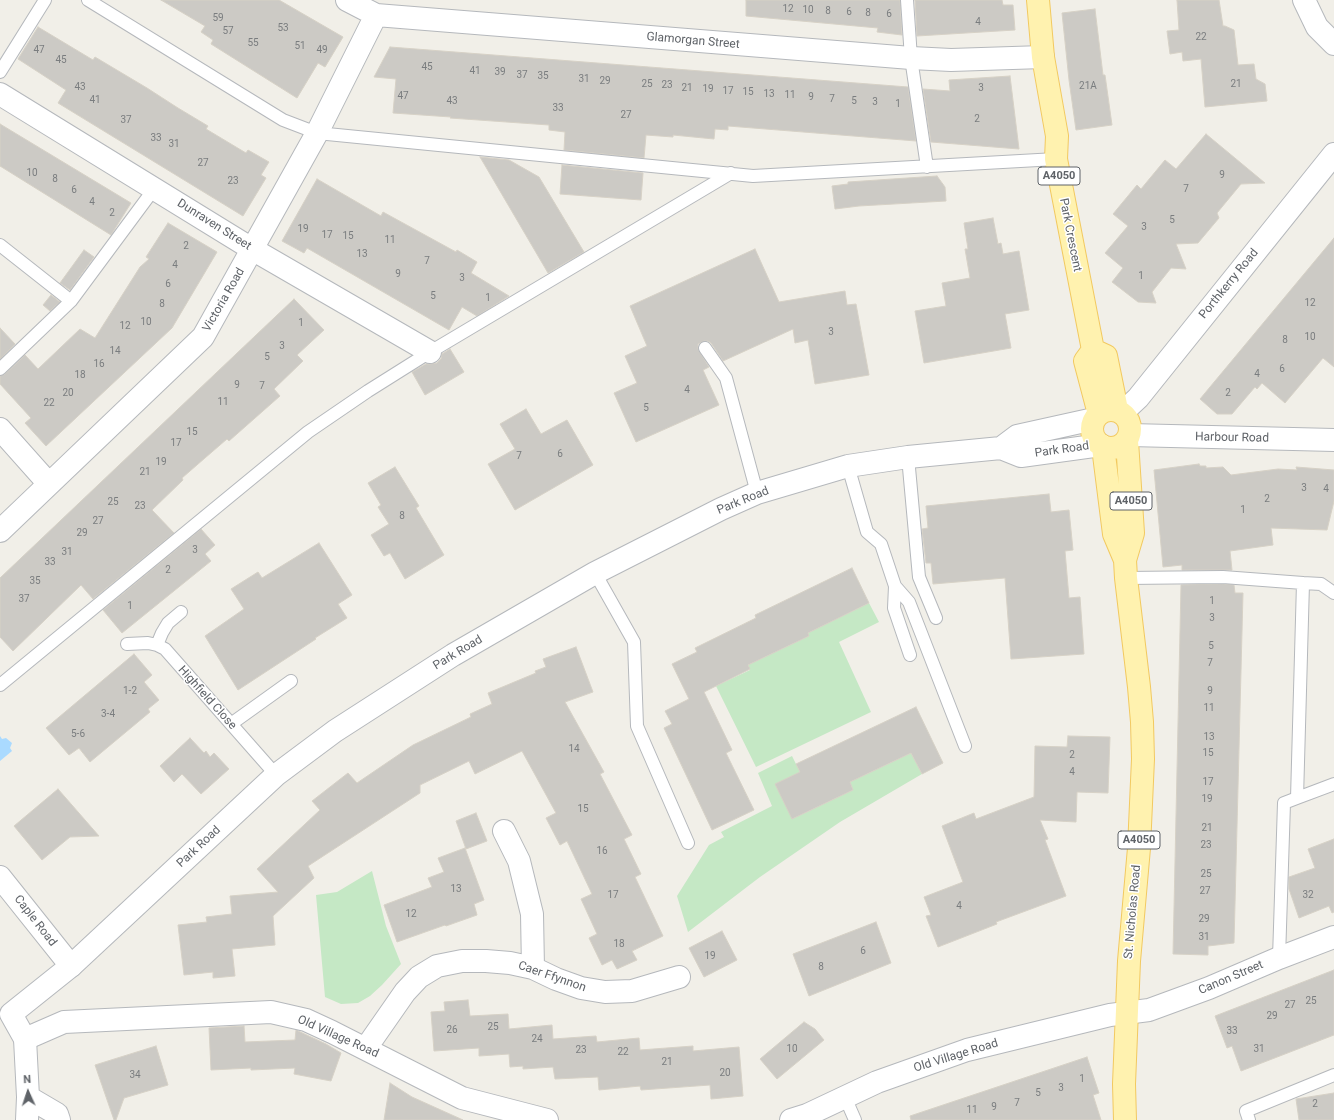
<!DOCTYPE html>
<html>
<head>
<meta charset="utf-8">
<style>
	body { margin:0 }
	#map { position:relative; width:1334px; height:1120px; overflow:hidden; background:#f1efe8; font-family:Roboto,sans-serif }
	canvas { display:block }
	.north { position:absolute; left:8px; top:1072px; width:40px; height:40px; -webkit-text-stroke:3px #fff; paint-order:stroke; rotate:357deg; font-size:11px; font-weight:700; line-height:16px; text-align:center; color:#5f6368 }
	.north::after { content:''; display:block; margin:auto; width:14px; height:18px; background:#5f6368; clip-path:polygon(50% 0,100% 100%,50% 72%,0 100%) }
</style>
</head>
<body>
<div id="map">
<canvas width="1334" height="1120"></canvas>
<div class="north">N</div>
</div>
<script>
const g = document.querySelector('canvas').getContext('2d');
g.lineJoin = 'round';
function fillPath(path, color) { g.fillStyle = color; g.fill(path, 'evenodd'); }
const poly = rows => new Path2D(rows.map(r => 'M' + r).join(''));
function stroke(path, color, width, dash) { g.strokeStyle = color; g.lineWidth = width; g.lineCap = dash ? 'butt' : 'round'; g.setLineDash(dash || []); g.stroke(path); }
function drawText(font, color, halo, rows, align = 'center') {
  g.font = font + ' Roboto,sans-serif'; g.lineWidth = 3; g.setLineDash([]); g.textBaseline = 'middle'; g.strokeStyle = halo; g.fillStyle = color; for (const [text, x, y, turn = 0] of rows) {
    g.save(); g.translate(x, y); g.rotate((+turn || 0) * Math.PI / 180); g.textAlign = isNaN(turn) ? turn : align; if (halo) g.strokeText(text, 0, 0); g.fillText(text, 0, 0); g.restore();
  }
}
const green = poly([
	[869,603,879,622,839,642,871,712,756,767,716,686,750,670,748,665,809,636,808,633],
	[911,753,922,774,840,822,760,877,688,932,677,896,709,845,724,837,721,832,772,806,758,773,792,756,800,772,792,819,853,790,850,782],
	[372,871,386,926,401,964,382,985,370,996,358,1003,341,1004,325,997,316,895,337,892]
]);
const water = poly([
	[0,736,2,739,6,738,12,743,10,748,12,751,0,761]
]);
const building = poly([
	[161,0,279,0,343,37,325,67,318,63,297,98,211,44,213,40,201,32,205,26,161,0],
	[746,0,900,0,902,35,877,32,878,28,746,16,746,0],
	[915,0,1002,0,1003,5,1013,5,1015,30,917,36,915,0],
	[1177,0,1219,0,1223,26,1225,26,1234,30,1238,65,1254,64,1256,79,1265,84,1267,101,1205,107,1201,59,1183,61,1182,52,1170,54,1167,31,1179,30,1177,0],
	[1095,9,1103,75,1105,75,1112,125,1076,130,1069,80,1062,13,1095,9],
	[38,27,93,60,95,57,147,88,178,108,208,126,206,129,246,153,248,150,269,162,261,175,266,178,243,216,58,103,66,90,18,59,38,27],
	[390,47,908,87,916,141,728,126,728,130,715,129,714,139,673,135,673,137,646,135,644,158,564,150,565,132,549,130,549,125,450,118,451,117,393,113,396,79,374,77,390,47],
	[1010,76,1019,149,931,142,923,89,950,91,949,80,1010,76],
	[0,124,131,203,111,235,0,166,0,124],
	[1206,134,1265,183,1241,184,1217,213,1219,218,1198,243,1176,244,1186,269,1171,268,1152,292,1156,303,1138,302,1112,282,1123,268,1105,253,1128,226,1113,214,1137,185,1141,189,1165,160,1176,169,1206,134],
	[480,157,509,160,539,177,584,252,548,273,480,157],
	[562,165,643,173,641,200,560,194,562,165],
	[937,176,945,187,946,201,859,206,835,209,832,186,848,184,848,182,937,176],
	[317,179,381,216,383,212,456,252,457,250,477,262,471,273,509,296,477,316,462,307,449,330,307,248,304,253,282,241,317,179],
	[993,218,998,244,1001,243,1003,254,1019,251,1029,310,1005,314,1011,348,924,363,915,311,946,306,942,283,970,278,965,249,968,249,964,223,993,218],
	[168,223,217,252,172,328,46,446,25,423,31,418,0,384,0,376,5,374,25,355,38,369,80,329,95,338,140,267,149,259,146,257,168,223],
	[1334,238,1334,367,1323,358,1285,403,1262,383,1257,389,1255,387,1232,414,1217,414,1200,399,1334,238],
	[755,249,779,302,845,291,847,305,856,304,869,375,815,384,808,340,795,343,793,329,723,361,711,343,708,341,704,341,698,344,698,349,709,367,703,370,719,405,636,442,614,393,637,383,625,356,647,346,630,306,755,249],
	[84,250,94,257,70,290,60,283,84,250],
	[51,295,60,302,50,311,43,305,51,295],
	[294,299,324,330,297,355,303,361,274,389,280,396,229,441,227,439,205,458,182,478,183,480,152,510,174,533,93,599,81,585,13,651,0,637,0,578,294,299],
	[0,328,15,344,0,359,0,328],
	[450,349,464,372,425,395,412,372,426,364,430,364,437,363,441,359,442,354,450,349],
	[526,409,541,434,567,420,593,465,515,510,488,464,515,449,500,424,526,409],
	[1199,464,1200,466,1206,466,1206,468,1223,467,1231,475,1278,469,1297,470,1296,467,1334,470,1334,501,1327,530,1271,528,1273,545,1230,551,1232,570,1182,570,1182,565,1163,567,1154,470,1199,464],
	[395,467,419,506,416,508,444,555,405,579,390,553,384,556,371,535,389,524,378,507,381,505,368,483,395,467],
	[1049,494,1051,512,1069,510,1073,550,1065,551,1069,598,1080,597,1084,654,1011,659,1005,578,933,584,931,563,926,563,922,529,928,528,926,506,1049,494],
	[201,529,215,545,205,554,211,561,122,633,103,610,201,529],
	[319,543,352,595,338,604,347,618,315,638,316,639,238,690,205,636,244,609,231,589,258,572,262,578,319,543],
	[852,568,869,603,808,633,809,636,748,665,750,669,704,692,732,750,726,753,754,810,712,830,664,728,672,724,665,711,689,699,672,664,697,652,695,648,756,618,755,615,852,568],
	[1223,584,1234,585,1235,593,1243,593,1234,943,1208,946,1208,955,1173,954,1181,585,1223,584],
	[576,647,593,692,565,702,604,772,600,774,632,835,624,839,641,874,635,877,663,936,632,951,637,960,617,969,612,960,602,965,589,938,597,934,581,899,592,894,567,841,560,845,546,818,556,813,522,751,475,774,469,761,420,785,420,793,308,866,314,878,273,916,275,945,232,949,235,976,213,978,213,972,184,975,178,925,207,922,206,917,232,914,230,896,278,892,257,869,320,810,312,801,348,773,357,783,413,745,471,717,470,714,492,704,488,693,536,673,535,671,546,667,543,659,576,647],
	[134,654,152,675,144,682,159,700,148,709,150,712,90,762,79,748,69,755,46,728,134,654],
	[916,707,943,763,922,774,911,753,850,782,853,790,792,819,775,784,800,772,796,764,916,707],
	[1068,736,1110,737,1108,793,1077,792,1076,822,1040,820,1048,839,1045,840,1066,896,996,922,997,924,938,947,926,916,931,915,924,897,963,882,942,826,974,813,976,819,1034,797,1035,746,1067,747,1068,736],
	[190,738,204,753,206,751,210,757,214,753,229,769,201,794,182,774,174,782,160,766,190,738],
	[58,789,99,836,70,837,42,860,14,826,58,789],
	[476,813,487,841,466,849,456,821,476,813],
	[1334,839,1334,912,1332,913,1329,906,1299,918,1289,889,1289,877,1315,868,1308,849,1334,839],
	[465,848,484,900,474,904,477,915,446,926,445,925,397,942,384,905,432,887,428,878,444,872,438,858,465,848],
	[876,922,891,963,809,996,793,954,876,922],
	[722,931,737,960,704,977,689,948,722,931],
	[1334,970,1334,1035,1241,1071,1232,1046,1227,1048,1215,1016,1334,970],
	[468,1000,470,1016,508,1014,509,1029,552,1025,553,1039,596,1036,597,1042,639,1038,640,1050,693,1046,693,1051,739,1047,743,1096,711,1099,710,1085,641,1090,640,1086,599,1090,598,1077,555,1079,553,1067,523,1069,523,1066,510,1067,509,1054,479,1056,479,1048,434,1051,431,1012,445,1011,444,1002,468,1000],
	[804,1022,815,1029,824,1040,777,1079,760,1059,804,1022],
	[244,1026,245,1042,295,1040,296,1030,326,1044,341,1053,331,1081,294,1074,295,1068,251,1070,251,1068,211,1070,209,1028,244,1026],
	[156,1046,168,1085,124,1098,116,1120,114,1120,95,1065,156,1046],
	[1087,1057,1099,1093,1093,1095,1101,1120,911,1120,910,1116,1087,1057],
	[390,1083,412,1097,463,1120,384,1120,390,1083],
	[1334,1093,1334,1120,1299,1120,1296,1099,1334,1093]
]);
const service = poly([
	[88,0,283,120,317,133,753,176,1056,159],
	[907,0,911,58,927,167],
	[0,72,45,0],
	[0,245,71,301],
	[705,348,726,378,757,493],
	[0,369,71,301,154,189],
	[908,457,919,577,936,618],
	[848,466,867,532,881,544,895,586,909,602,965,746],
	[595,573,634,642,637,726,688,843],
	[1126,578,1223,577,1303,583,1297,798,1284,803,1279,958],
	[1303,583,1321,584,1334,593],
	[895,586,894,608,910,655],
	[127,644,148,643,157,645,165,649,276,775],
	[157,645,162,633,168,623,181,612],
	[0,685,308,432,368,391,430,352,731,173],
	[231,724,291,681],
	[1297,798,1334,784],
	[845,1097,855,1120],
	[1249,1120,1246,1111,1334,1075]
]);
const minor = poly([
	[347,0,376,15,911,58,951,60,1043,57],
	[1304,0,1317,27,1334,44],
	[0,94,252,249,430,352],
	[1122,413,1138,398,1334,154],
	[0,429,49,484],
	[1130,435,1334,440],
	[0,531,203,337,317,133,376,15],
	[504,831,519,861,532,914,533,968],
	[0,877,71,966],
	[25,1039,64,1022,271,1012,306,1020,332,1032,462,1098,547,1120],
	[366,1048,405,992,419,977,437,966,462,961,486,961,510,963,533,968,556,979,581,988,605,992,632,991,679,977],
	[791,1120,807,1115,877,1082,967,1050,1110,1015,1149,1010,1209,988,1279,958,1334,937]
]);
const tertiary = poly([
	[1001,448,1017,436,1094,419],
	[28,1097,57,1114,59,1120],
	[27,1120,28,1097,25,1039,11,1014,71,966,276,775,335,731,453,655,595,573,721,509,757,493,848,466,908,457,1001,448,1021,456,1101,445]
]);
const primary = poly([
	[1038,0,1043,57,1057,136,1056,159,1093,350,1085,361,1099,414],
	[1093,350,1106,356,1117,410],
	'1092 429a19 19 0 1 1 38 0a19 19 0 1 1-38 0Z',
	[1103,447,1114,534,1125,560],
	[1125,1120,1124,1084,1129,961,1139,848,1143,759,1142,722,1139,687,1126,578,1125,560,1133,533,1127,441]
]);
const numberNames = [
	["12",788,9],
	["10",808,10],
	["8",828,11],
	["6",849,12],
	["8",868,13],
	["6",889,14],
	["59",218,18],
	["4",978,22],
	["53",283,28],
	["57",228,31],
	["22",1201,37],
	["55",253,43],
	["51",300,46],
	["47",39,50],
	["49",322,50],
	["45",61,60],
	["45",427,67],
	["41",475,71],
	["39",500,72],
	["37",522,75],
	["35",543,76],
	["31",584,79],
	["29",605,81],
	["25",647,84],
	["21",1236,84],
	["23",667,85],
	["21A",1088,86],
	["43",80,87],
	["21",687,88],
	["3",981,88],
	["19",708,89],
	["17",728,91],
	["15",748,92],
	["13",769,94],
	["11",790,95],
	["47",403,96],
	["9",811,97],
	["7",832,99],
	["41",95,100],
	["43",452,101],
	["5",854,101],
	["3",875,102],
	["1",898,104],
	["33",558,108],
	["27",626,115],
	["2",977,119],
	["37",126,120],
	["33",156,138],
	["31",174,144],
	["27",203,163],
	["10",32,173],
	["9",1222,175],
	["8",55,179],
	["23",233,181],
	["7",1186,189],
	["6",74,190],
	["4",92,202],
	["2",112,213],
	["5",1172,220],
	["3",1144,227],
	["19",303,229],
	["17",327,235],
	["15",348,236],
	["11",390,240],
	["2",186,246],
	["13",362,254],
	["7",427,261],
	["4",175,265],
	["9",398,274],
	["1",1141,276],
	["3",462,278],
	["6",168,284],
	["5",433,296],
	["1",488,298],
	["12",1310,303],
	["8",162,304],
	["10",146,322],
	["1",301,323],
	["12",125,326],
	["3",831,332],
	["10",1310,337],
	["8",1285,340],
	["3",282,346],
	["14",115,351],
	["5",267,357],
	["16",99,364],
	["6",1282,369],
	["4",1257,374],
	["18",80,375],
	["9",237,385],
	["7",262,386],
	["4",687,390],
	["20",68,393],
	["2",1228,393],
	["11",223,402],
	["22",49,403],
	["5",646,408],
	["15",192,432],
	["17",176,443],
	["6",560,454],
	["7",519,456],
	["19",161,462],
	["21",145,472],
	["3",1304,488],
	["4",1326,489],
	["2",1267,499],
	["25",113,502],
	["23",140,506],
	["1",1243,510],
	["8",402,516],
	["27",98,521],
	["29",82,533],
	["3",195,550],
	["31",67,552],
	["33",50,562],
	["2",168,570],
	["35",35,581],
	["37",24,599],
	["1",1212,601],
	["1",130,606],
	["3",1212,618],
	["5",1211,646],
	["7",1210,663],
	["1-2",130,691],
	["9",1210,691],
	["11",1209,708],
	["3-4",108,714],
	["5-6",78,734],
	["13",1209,737],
	["14",574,749],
	["15",1208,753],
	["2",1072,755],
	["4",1072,772],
	["17",1208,782],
	["19",1207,799],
	["15",583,809],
	["21",1207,828],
	["23",1206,845],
	["16",602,851],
	["25",1206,874],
	["13",456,889],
	["27",1205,891],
	["17",613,895],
	["32",1308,895],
	["4",959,906],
	["12",411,914],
	["29",1204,919],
	["31",1204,937],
	["18",619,944],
	["6",863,951],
	["19",710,956],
	["8",821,967],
	["25",1311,1001],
	["27",1290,1005],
	["29",1272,1016],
	["25",493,1027],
	["26",452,1030],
	["33",1232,1031],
	["24",537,1039],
	["10",792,1049],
	["31",1259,1049],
	["23",581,1050],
	["22",623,1052],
	["21",667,1062],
	["20",725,1073],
	["34",135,1075],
	["1",1082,1079],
	["3",1061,1088],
	["5",1038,1093],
	["7",1017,1103],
	["2",1315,1104],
	["9",994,1107],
	["11",972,1110]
];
const shields = [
	[1059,176,42],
	[1131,501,42],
	[1139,840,42]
];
const shieldNames = [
	["A4050",1059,176],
	["A4050",1131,501],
	["A4050",1139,840]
];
const streetNames = [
	["Glamorgan Street",693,41,5],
	["Dunraven Street",214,225,32],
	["Park Crescent",1070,235,79],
	["Porthkerry Road",1229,284,-51],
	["Victoria Road",224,300,-60],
	["Harbour Road",1232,438,1],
	["Park Road",1062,450,-8],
	["Park Road",743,501,-22],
	["Park Road",458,653,-31],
	["Highfield Close",207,698,48],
	["Park Road",199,847,-43],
	["St. Nicholas Road",1133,912,-85],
	["Caple Road",35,921,52],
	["Caer Ffynnon",552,977,19],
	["Canon Street",1231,978,-23],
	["Old Village Road",338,1037,24],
	["Old Village Road",956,1056,-17]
];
fillPath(green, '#c5e8c5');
fillPath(water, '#aadaff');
fillPath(building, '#cccac5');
stroke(building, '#d6d1c6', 1);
stroke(service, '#b5b8bc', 14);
stroke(minor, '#b5b8bc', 24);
stroke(tertiary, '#b5b8bc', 24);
stroke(primary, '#f2c960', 24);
stroke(service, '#fff', 12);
stroke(minor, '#fff', 22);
stroke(tertiary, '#fff', 22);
stroke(primary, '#fff2af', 22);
drawText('10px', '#7a7d7f', null, numberNames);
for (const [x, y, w] of shields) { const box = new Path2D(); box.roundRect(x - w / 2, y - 9, w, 18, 3); g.fillStyle = '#fff'; g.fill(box); stroke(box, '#5f6368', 1); }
drawText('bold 11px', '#5f6368', null, shieldNames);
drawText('12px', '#5f6368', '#fff', streetNames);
</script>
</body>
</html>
